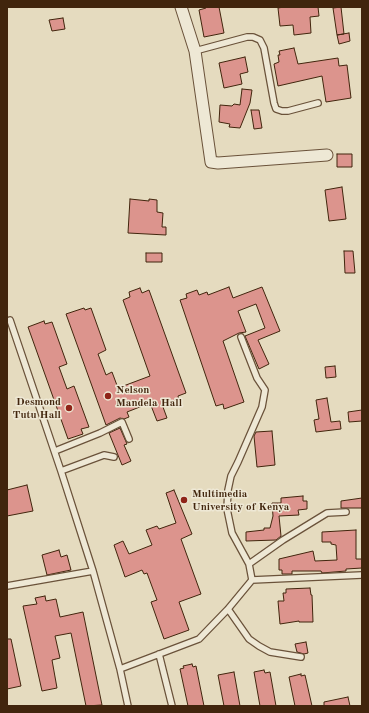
<!DOCTYPE html>
<html>
<head>
<meta charset="utf-8">
<style>
	body { margin:0 }
	#map { position:relative; width:369px; height:713px; overflow:hidden; background:#e5dbbf; font-family:"Old Standard TT",serif }
	canvas { display:block }
	.frame { position:absolute; inset:0; border:8px solid #41250d; pointer-events:none }
</style>
</head>
<body>
<div id="map">
<canvas width="369" height="713"></canvas>
<div class="frame"></div>
</div>
<script>
const g = document.querySelector('canvas').getContext('2d');
g.lineJoin = 'round';
function fillPath(path, color) { g.fillStyle = color; g.fill(path, 'evenodd'); }
const poly = rows => new Path2D(rows.map(r => 'M' + r).join(''));
function stroke(path, color, width, dash) { g.strokeStyle = color; g.lineWidth = width; g.lineCap = dash ? 'butt' : 'round'; g.setLineDash(dash || []); g.stroke(path); }
function drawText(font, color, halo, rows, align = 'center') {
  g.font = font + ' "Old Standard TT",serif'; g.lineWidth = 3; g.setLineDash([]); g.textBaseline = 'middle'; g.strokeStyle = halo; g.fillStyle = color; for (const [text, x, y, turn = 0] of rows) {
    g.save(); g.translate(x, y); g.rotate((+turn || 0) * Math.PI / 180); g.textAlign = isNaN(turn) ? turn : align; if (halo) g.strokeText(text, 0, 0); g.fillText(text, 0, 0); g.restore();
  }
}
const building = poly([
	[206,7,219,7,224,33,204,37,199,10,206,8,206,7],
	[284,7,318,7,319,16,310,17,311,33,294,35,293,25,280,26,278,8,284,7],
	[341,7,344,34,337,35,333,8,341,7],
	[63,18,65,29,52,31,49,20,63,18],
	[349,33,350,41,339,44,337,35,349,33],
	[294,48,298,64,338,58,339,66,347,65,351,98,326,102,322,76,278,86,274,64,279,62,278,55,280,55,279,51,294,48],
	[245,57,248,72,240,74,242,84,224,88,219,63,245,57],
	[242,89,252,90,250,103,240,128,229,127,230,124,219,122,220,105,232,106,234,104,240,105,242,89],
	[251,110,259,110,262,128,254,129,251,110],
	[337,154,352,154,352,167,337,167,337,154],
	[342,187,346,219,329,221,325,190,342,187],
	[130,199,149,201,149,199,157,200,157,212,163,213,162,227,166,227,166,235,128,233,130,199],
	[344,251,353,251,355,273,345,273,344,251],
	[146,253,162,253,162,262,146,262,146,253],
	[229,287,233,298,262,287,280,331,258,340,269,364,259,369,245,336,265,328,256,304,238,311,246,332,239,333,223,341,244,402,224,409,223,404,216,406,180,300,187,298,186,294,197,290,199,295,207,292,208,295,229,287],
	[140,288,142,293,149,290,186,393,178,396,179,401,163,407,167,418,157,421,150,403,127,412,129,417,124,419,120,418,106,425,66,314,84,308,85,310,91,308,106,350,98,354,106,375,112,372,118,388,150,376,123,300,130,297,129,292,140,288],
	[44,321,45,324,52,322,67,364,59,367,67,389,74,386,89,427,81,429,83,434,68,439,28,327,44,321],
	[335,366,336,377,326,378,325,367,335,366],
	[327,398,331,422,340,421,341,429,316,432,314,420,319,419,316,400,327,398],
	[362,410,362,421,349,422,348,412,362,410],
	[120,428,127,444,124,445,131,461,122,465,109,433,120,428],
	[272,431,275,465,257,467,254,436,256,432,272,431],
	[27,485,33,511,7,516,7,490,27,485],
	[174,490,192,534,181,539,201,594,179,602,189,630,164,639,151,602,157,600,147,573,144,574,142,570,125,577,114,545,123,541,129,554,152,545,146,530,157,526,159,529,176,523,166,493,174,490],
	[303,496,303,501,307,501,307,509,298,510,299,515,279,516,281,536,276,540,246,541,246,532,264,530,264,528,270,528,273,516,272,503,281,503,281,498,303,496],
	[362,498,362,508,341,508,341,501,362,498],
	[356,530,356,559,362,559,362,568,346,569,346,571,322,573,321,571,292,571,292,574,282,574,282,570,279,570,279,559,313,551,315,561,337,560,336,545,331,544,331,542,322,542,322,532,356,530],
	[59,550,61,557,67,555,71,570,47,575,42,555,59,550],
	[310,588,311,595,312,595,313,622,299,622,299,621,280,624,278,601,284,601,283,593,286,593,286,589,310,588],
	[45,596,46,601,56,599,60,617,83,612,102,705,86,706,71,633,55,636,60,658,52,660,57,688,42,691,23,606,37,604,35,598,45,596],
	[7,639,11,639,21,686,7,689,7,639],
	[306,642,308,653,304,654,297,652,295,644,306,642],
	[192,664,193,667,196,666,204,706,188,706,180,669,184,668,183,666,192,664],
	[264,670,265,673,270,672,276,706,260,706,254,672,264,670],
	[234,672,240,706,224,706,218,675,234,672],
	[301,674,301,676,305,675,312,706,295,706,289,677,301,674],
	[348,697,350,706,324,706,324,702,348,697]
]);
const service = poly([
	[195,51,247,37,253,37,260,40,264,48,274,103,276,109,282,111,288,111,318,103],
	[10,320,61,471,93,571,120,669,128,706],
	[241,337,257,378,265,390,262,407,238,462,231,476,228,490,227,509,232,533,249,564,252,580],
	[55,451,100,433,122,422,129,439],
	[61,471,104,455,114,457],
	[249,564,283,540,327,513,346,512],
	[7,586,93,571],
	[228,609,249,639,259,646,270,652,301,657],
	[159,654,172,706],
	[120,669,199,639,228,609,252,580,362,575]
]);
const minor = poly([
	[181,7,195,51,211,162,218,163,327,155]
]);
const markers = [
	[108,396,4,"#8f2418"],
	[69,408,4,"#8f2418"],
	[184,500,4,"#8f2418"]
];
const poiNames = [
	["Nelson",116,390],
	["Mandela Hall",116,403],
	["Desmond",61,402,"right"],
	["Tutu Hall",61,415,"right"],
	["Multimedia",192,494],
	["University of Kenya",192,507]
];
fillPath(building, '#dc948d');
stroke(building, '#41250d', 1);
stroke(service, '#6a523a', 8);
stroke(minor, '#6a523a', 13);
stroke(service, '#eee8d5', 5.5);
stroke(minor, '#eee8d5', 11);
for (const [x, y, r, color] of markers) { const dot = new Path2D(); dot.arc(x, y, r, 0, 2 * Math.PI); g.fillStyle = color; g.fill(dot); stroke(dot, '#eee8d5', 1.5); }
drawText('bold 11px', '#41250d', '#eee8d5', poiNames, 'left');
</script>
</body>
</html>
